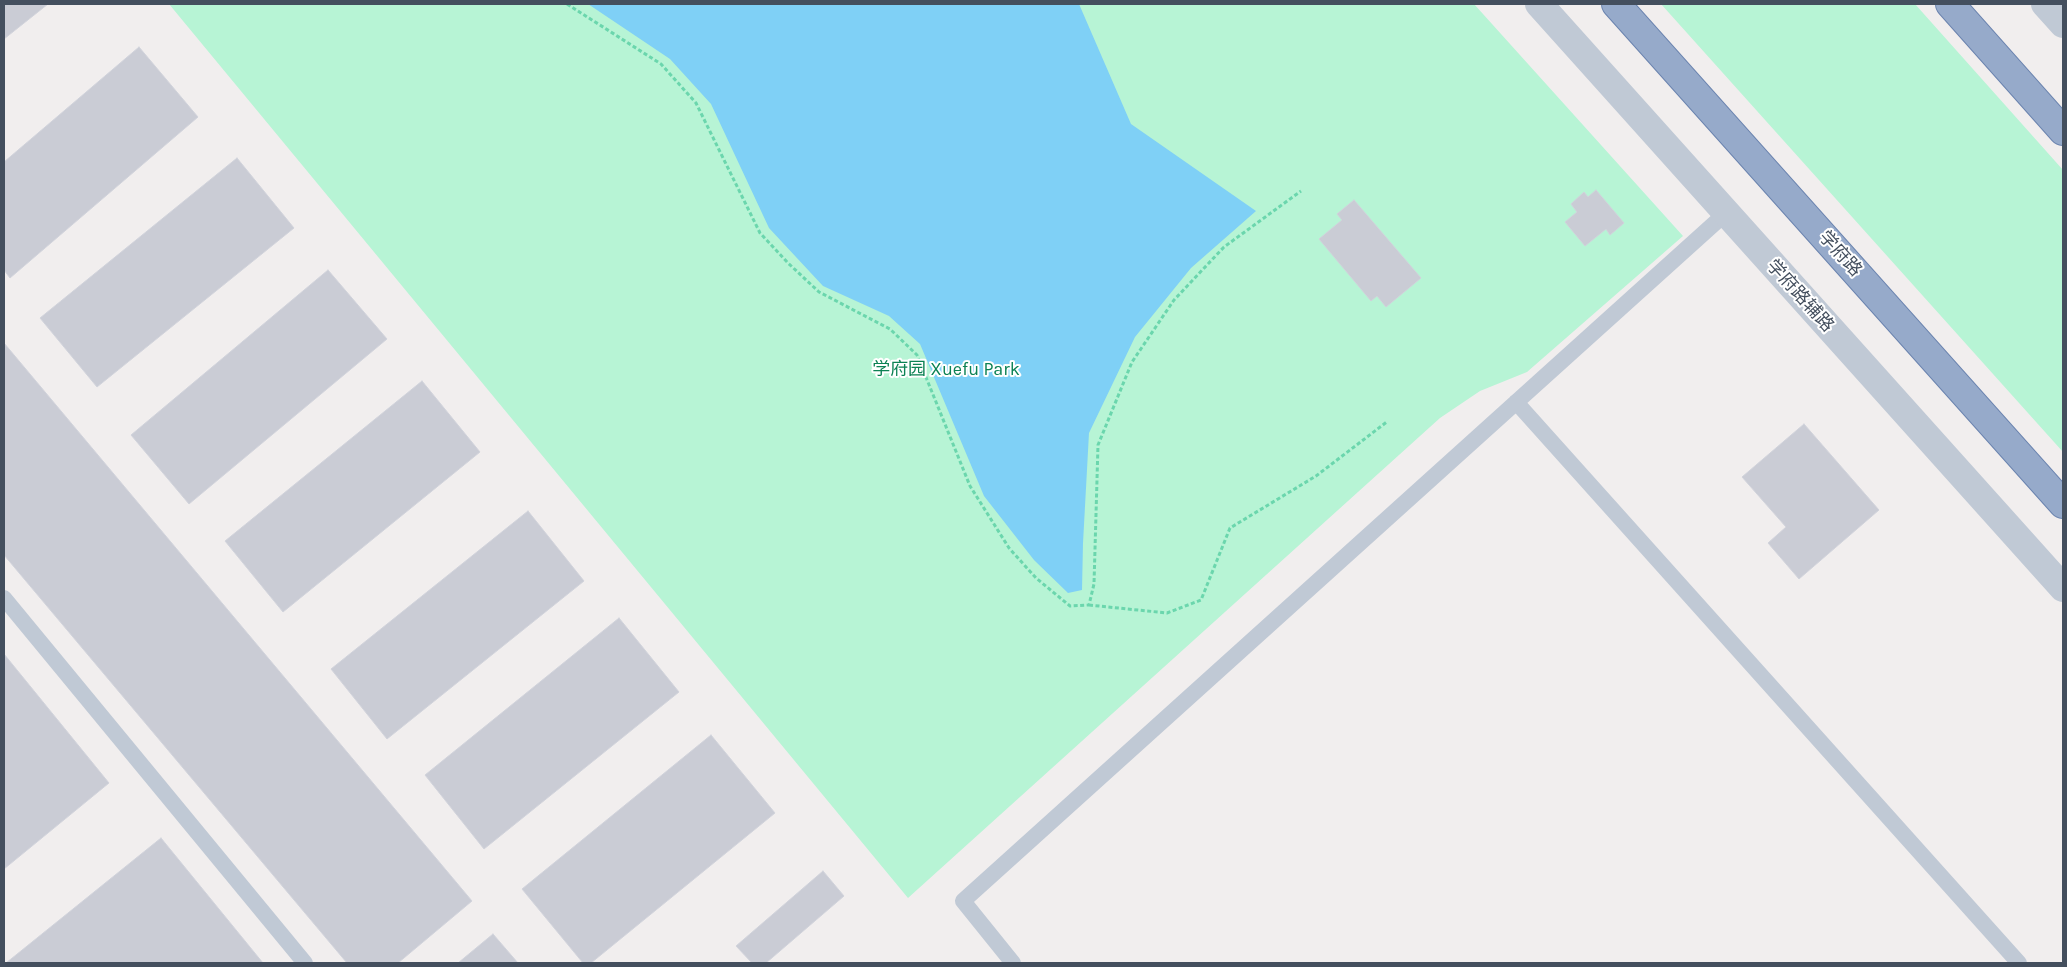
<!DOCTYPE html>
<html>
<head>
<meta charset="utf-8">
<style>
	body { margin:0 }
	#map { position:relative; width:2067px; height:967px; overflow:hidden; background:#f1eeee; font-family:Karla,sans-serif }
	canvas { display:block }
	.frame { position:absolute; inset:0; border:5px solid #444f5e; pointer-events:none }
</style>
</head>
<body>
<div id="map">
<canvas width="2067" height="967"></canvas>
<div class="frame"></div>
</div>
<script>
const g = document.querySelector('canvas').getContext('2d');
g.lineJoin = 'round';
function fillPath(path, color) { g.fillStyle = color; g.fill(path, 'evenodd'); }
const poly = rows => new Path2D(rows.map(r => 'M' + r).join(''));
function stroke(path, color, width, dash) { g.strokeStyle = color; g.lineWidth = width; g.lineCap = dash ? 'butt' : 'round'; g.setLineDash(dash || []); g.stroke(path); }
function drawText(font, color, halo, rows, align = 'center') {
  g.font = font + ' Karla,"Noto Sans SC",sans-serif'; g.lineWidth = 4; g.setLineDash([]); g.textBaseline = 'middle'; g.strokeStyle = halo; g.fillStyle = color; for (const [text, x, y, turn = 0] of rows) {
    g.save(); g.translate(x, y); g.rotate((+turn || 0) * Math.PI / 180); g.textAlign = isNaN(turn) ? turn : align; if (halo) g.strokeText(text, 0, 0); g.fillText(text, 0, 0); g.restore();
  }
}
const green = poly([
	[169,4,1474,4,1683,236,1527,372,1480,391,1440,418,908,898],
	[1661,4,1915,4,2063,170,2063,452]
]);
const water = poly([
	[588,4,1079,4,1131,124,1256,211,1191,268,1135,337,1089,433,1083,543,1082,590,1068,593,1034,560,984,496,920,344,889,316,823,286,769,228,711,104,670,59]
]);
const building = poly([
	[4,4,48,4,4,39,4,4],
	[139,47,198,117,10,278,4,270,4,162,139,47],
	[237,158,294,228,97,387,40,318,237,158],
	[1596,190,1624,223,1610,235,1606,229,1585,246,1565,222,1577,212,1571,204,1584,192,1588,197,1596,190],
	[1354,200,1421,278,1386,307,1377,296,1371,301,1319,239,1342,220,1337,214,1354,200],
	[328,270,387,339,189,504,131,435,328,270],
	[4,343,472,901,398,963,347,963,4,555,4,343],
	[422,381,480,452,283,612,225,541,422,381],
	[1804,424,1879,510,1799,579,1768,543,1786,527,1742,477,1804,424],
	[528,511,584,581,387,739,331,669,528,511],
	[619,618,679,692,484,849,425,775,619,618],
	[4,654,109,783,4,869,4,654],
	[711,735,775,813,591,963,583,963,522,889,711,735],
	[161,838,263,963,6,963,161,838],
	[823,871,844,896,766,963,752,963,736,946,823,871],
	[493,934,518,963,458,963,493,934]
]);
const path = poly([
	[567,4,661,64,696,103,760,233,788,263,819,292,890,329,917,355,970,486,1009,548,1036,578,1070,606,1089,605,1094,584,1098,445,1132,362,1174,300,1224,247,1301,191],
	[1089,605,1167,613,1201,600,1230,528,1316,476,1388,421]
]);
const service = poly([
	[1516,402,2019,963],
	[4,598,305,963],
	[1013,963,963,901,1726,213]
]);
const minor = poly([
	[1539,4,2063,588],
	[2045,4,2063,24]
]);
const trunk = poly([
	[1616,4,2063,504],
	[1950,4,2063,131]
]);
const streetNames = [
	["学府路",1840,254,48],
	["学府路辅路",1800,296,48]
];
const parkNames = [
	["学府园 Xuefu Park",946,370]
];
fillPath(green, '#b7f4d5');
fillPath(water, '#7fd0f6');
fillPath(building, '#caccd5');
stroke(building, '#d1d3db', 1);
stroke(trunk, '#6b84af', 30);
stroke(path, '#6bd6ad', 3, [4, 2.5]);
stroke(service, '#c0c9d5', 16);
stroke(minor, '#c0c9d5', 28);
stroke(trunk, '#96aaca', 28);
drawText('18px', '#444f5e', '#fff', streetNames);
drawText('18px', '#0c8254', '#fff', parkNames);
</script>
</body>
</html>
